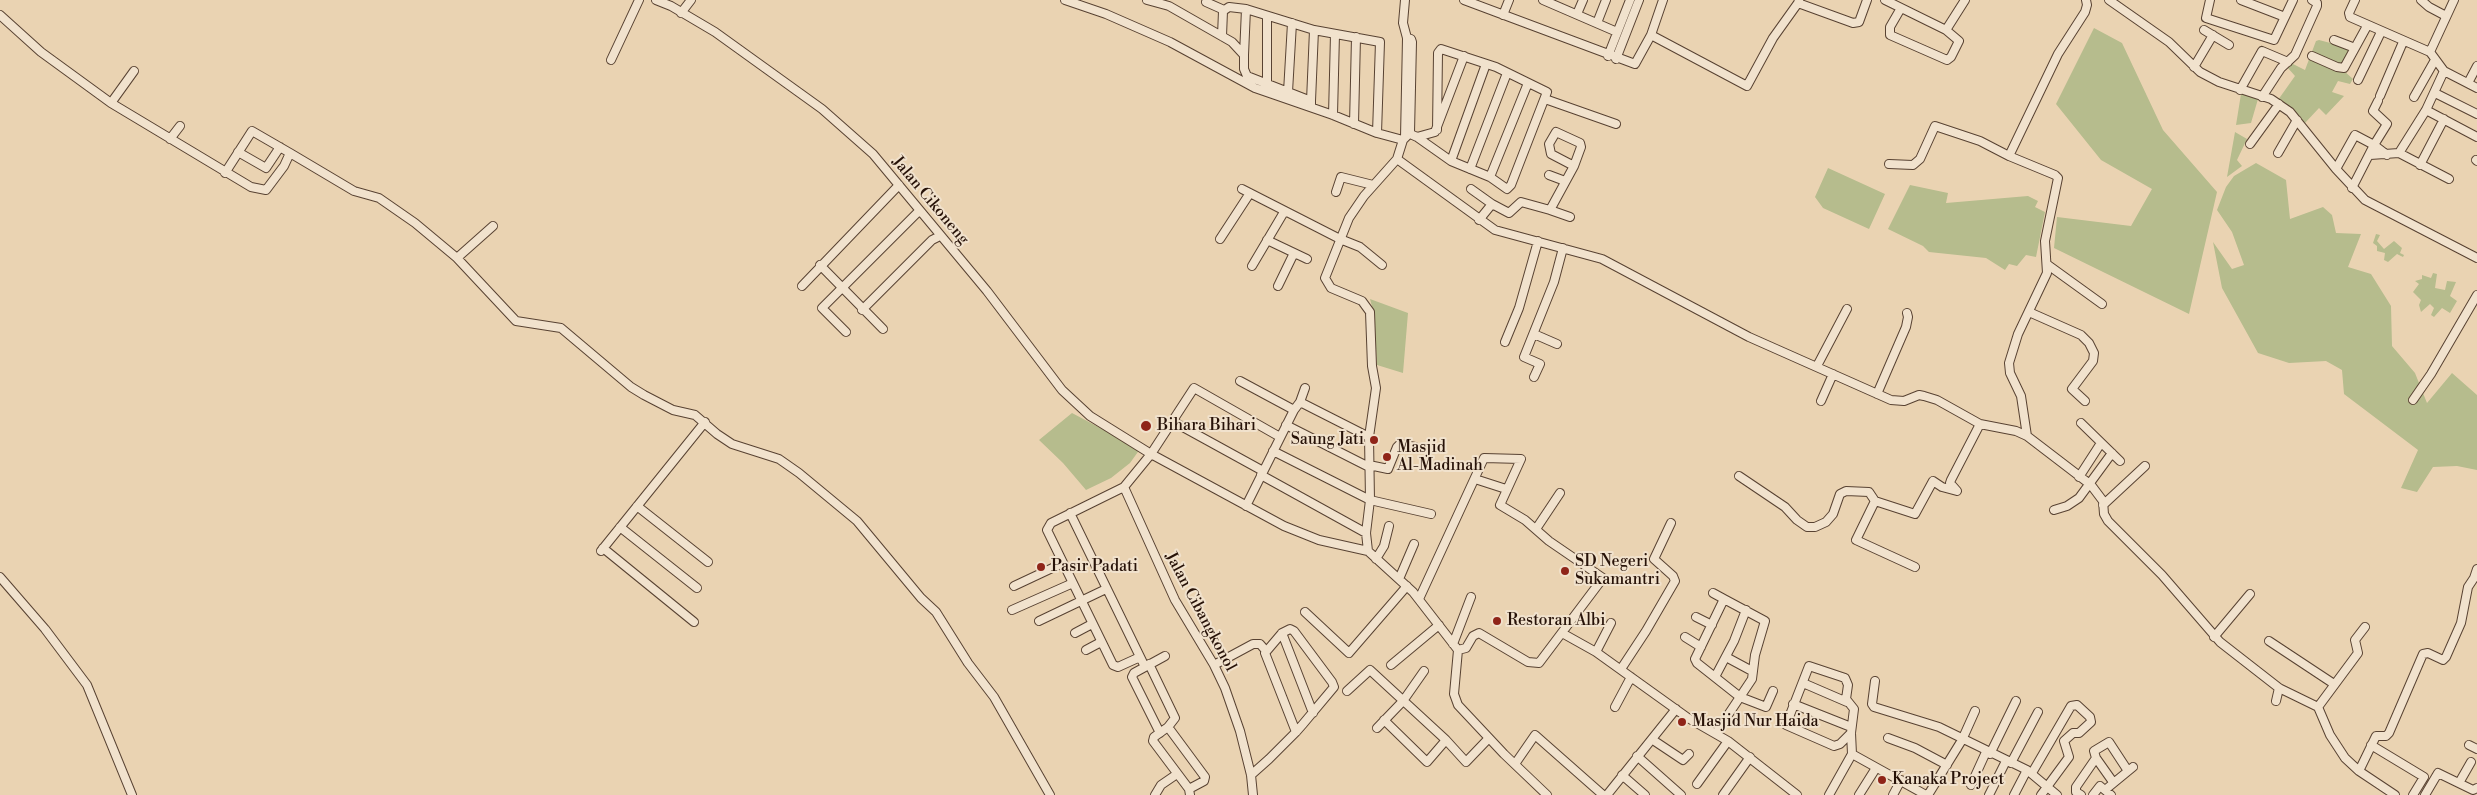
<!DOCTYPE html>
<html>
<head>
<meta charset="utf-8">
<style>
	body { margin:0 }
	canvas { display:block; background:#ead3b2 }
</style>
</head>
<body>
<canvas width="2477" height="795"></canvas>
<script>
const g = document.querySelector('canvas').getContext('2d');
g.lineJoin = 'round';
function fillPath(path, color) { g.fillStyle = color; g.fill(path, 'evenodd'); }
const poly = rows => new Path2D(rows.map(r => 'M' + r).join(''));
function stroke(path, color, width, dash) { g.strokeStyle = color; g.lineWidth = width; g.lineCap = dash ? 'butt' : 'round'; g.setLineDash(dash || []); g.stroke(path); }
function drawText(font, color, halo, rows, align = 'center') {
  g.font = font + ' "Libre Bodoni",serif'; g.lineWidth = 4; g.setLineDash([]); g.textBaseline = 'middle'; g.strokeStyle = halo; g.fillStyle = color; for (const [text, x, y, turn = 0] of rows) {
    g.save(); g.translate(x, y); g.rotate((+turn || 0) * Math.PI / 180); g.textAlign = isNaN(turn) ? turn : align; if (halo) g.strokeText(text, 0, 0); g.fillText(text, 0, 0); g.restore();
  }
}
const green = poly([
	[2094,28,2122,43,2163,130,2217,192,2189,314,2054,248,2057,217,2131,226,2152,189,2101,160,2056,104],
	[2319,40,2357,50,2344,71,2353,79,2350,84,2338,81,2332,92,2344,96,2326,115,2319,108,2305,123,2278,100,2295,76,2287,67,2291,63,2305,70,2316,41],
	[2241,94,2258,99,2251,123,2236,125],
	[2235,132,2247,139,2237,160,2242,166,2227,177],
	[2256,163,2286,180,2290,219,2323,207,2332,215,2336,233,2361,234,2348,267,2371,274,2391,306,2392,346,2415,373,2427,403,2452,373,2477,395,2477,470,2457,466,2433,467,2417,492,2401,488,2418,450,2344,394,2342,370,2326,361,2289,363,2258,353,2222,288,2213,242,2232,269,2244,265,2232,232,2217,210,2226,187,2234,176],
	[1828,168,1885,194,1869,229,1823,208,1815,197],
	[1910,185,1948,193,1946,203,2028,196,2038,201,2035,207,2045,212,2036,257,2026,255,2017,266,2009,264,2005,270,1986,258,1929,252,1923,246,1888,229],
	[2376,234,2380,235,2377,241,2384,249,2394,241,2402,248,2400,253,2404,255,2403,257,2397,254,2388,262,2384,260,2385,253,2377,251,2377,246,2373,243],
	[2433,273,2437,274,2435,288,2445,290,2447,281,2456,282,2450,296,2457,301,2450,313,2442,308,2434,317,2431,315,2434,308,2430,304,2421,312,2419,305,2421,300,2413,292,2419,284,2415,281,2422,279,2422,275,2431,278],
	[1370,299,1408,313,1403,373,1377,365,1374,314],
	[1072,413,1140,449,1130,463,1111,478,1086,490,1063,463,1039,440]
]);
const minor = poly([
	[656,0,671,6,715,32,822,109,873,154,987,291,1062,390,1090,416,1151,454,1284,526,1319,540,1368,551,1413,592,1458,650,1466,648,1473,636,1479,633,1528,662,1539,663,1603,578,1549,541,1525,520,1500,505,1521,459,1484,458,1419,599],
	[1065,0,1106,14,1170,42,1255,88,1333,115,1377,133,1403,140],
	[1147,0,1169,6,1232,42,1244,55,1244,69,1247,76,1311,101,1311,107],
	[1464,0,1635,64,1651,35,1663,0],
	[1543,0,1617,32],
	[1799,0,1798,3,1853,23,1859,22,1867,0],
	[1885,0,1946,30],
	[2109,0,2169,42,2200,72,2219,82,2271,99,2290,112,2336,169,2365,200,2477,258],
	[2210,0,2206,18,2274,40,2293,0],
	[2241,0,2285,17],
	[2355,0,2349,13,2350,17,2430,52,2444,71,2477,88],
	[2421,0,2429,7,2446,16],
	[1206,2,1224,10],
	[1901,8,1890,27,1890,35,1947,60,1951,57,1959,41,1946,30,1965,0],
	[681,13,691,0],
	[1577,14,1583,0],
	[0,15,41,52,111,103,251,187,266,190,284,166,290,153,354,191,379,198,415,223,457,258,516,321,561,328,631,387,644,395,673,410,695,415,717,434,732,444,779,459,799,473,857,521,921,598,936,612,968,663,994,697,1050,795],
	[1503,15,1509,0],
	[1597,23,1606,0],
	[2204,30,2229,45],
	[1651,35,1747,86,1773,38,1798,3],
	[1222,36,1223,11,1229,7,1246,9,1314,30,1380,42,1377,133],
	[2334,40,2355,48],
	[2430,52,2454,0],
	[1244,55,1246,9],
	[1608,56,1630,0],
	[2312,56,2337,67,2344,68,2367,26],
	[1616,59,1639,0],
	[611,60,639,0],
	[2194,67,2213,35],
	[2358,80,2381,32],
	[2468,83,2477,66],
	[1267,84,1267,16],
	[2240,90,2262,51,2288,62],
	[1288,92,1292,23],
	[2435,93,2477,114],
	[2380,96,2403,42],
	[2262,97,2281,68,2295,55,2317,6,2317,3,2312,0],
	[2414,97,2435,60],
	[1545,99,1616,124],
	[1311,101,1314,30],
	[2378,101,2373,111,2387,124,2374,145,2387,155],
	[111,103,134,71],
	[2426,110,2477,137],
	[1333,115,1335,34],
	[1354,124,1356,37],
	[1406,132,1417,137,1451,161,1490,177,1507,189,1511,185,1547,92,1496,67,1441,49,1438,53,1437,130],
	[1405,137,1407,38,1403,23,1405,0],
	[1417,137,1435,132,1464,56],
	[170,139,180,126],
	[2250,144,2279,104],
	[238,152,266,168,280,147],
	[2278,153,2297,120],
	[2399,153,2449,179],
	[2370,155,2399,153,2426,110,2444,71],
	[1397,159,1495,230,1602,259,1749,337,1891,400,1904,401,1919,395,1924,396,1937,400,1980,424,2016,431,2027,436,2091,485,2103,501,2104,514,2108,521,2162,575,2220,642,2279,688,2318,707,2330,735,2345,758,2359,771,2395,795],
	[2476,160,2477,161],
	[1451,161,1486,64],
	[1889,164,1913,165,1920,159,1935,126,1980,141,2009,156],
	[2420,165,2444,119],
	[1470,169,1507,73],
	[2336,169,2355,135,2374,145,2352,188],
	[225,173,252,131,290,153],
	[1549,175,1565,181],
	[1490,177,1528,83],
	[1242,189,1340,239,1360,247,1382,265],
	[1471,189,1492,204],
	[1336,192,1341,177,1373,185],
	[1550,210,1570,217],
	[1479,220,1492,204,1509,213,1521,202,1550,210,1574,166,1551,154,1549,144,1556,132,1580,143,1581,147,1574,166],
	[1220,239,1250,193],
	[1267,240,1307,259],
	[457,258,493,226],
	[820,265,883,329],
	[2048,265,2102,304],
	[1252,266,1284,212],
	[802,286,899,185],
	[1278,286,1294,253],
	[862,310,932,240,940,236],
	[2029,312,2081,335,2089,343,2094,353,2093,361,2072,389,2085,401],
	[846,332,822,308,919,211],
	[1534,334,1557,344],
	[1505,342,1519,308,1538,241],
	[1817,366,1847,309],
	[1534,377,1540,364,1524,357,1554,282,1563,248],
	[1240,381,1294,410],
	[1877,394,1906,327,1908,317,1907,313],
	[2413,400,2431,374,2477,295],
	[1821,401,1833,374],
	[1300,402,1369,437],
	[1172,421,1263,471],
	[2081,423,2120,461],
	[1286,425,1369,467],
	[2027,436,2021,396,2010,373,2009,363,2018,334,2047,273,2045,241,2058,178,2055,175,2009,156,2058,54,2085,12,2087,5,2086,0],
	[1273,451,1370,500,1431,514],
	[1369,465,1388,469,1397,447,1400,444,1415,447],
	[1261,475,1366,533],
	[1739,476,1785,507,1797,520,1807,527,1815,527,1826,522,1833,514,1840,494,1846,491,1869,492,1875,501,1915,514,1933,481,1942,487,1957,491,1950,483,1951,480,1980,424],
	[2079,477,2101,443],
	[1475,479,1506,489],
	[1124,487,1051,523,1047,530,1113,665,1118,667,1140,657],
	[1875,501,1856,540,1915,567],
	[2103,505,2145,466],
	[637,506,708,562],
	[1246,506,1294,410,1300,402,1305,388],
	[2054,510,2067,506,2079,498,2112,453],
	[1070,513,1145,667],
	[620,527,697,588],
	[1536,529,1560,493],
	[603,548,694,622],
	[601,551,705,422],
	[1368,551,1366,533,1370,500,1369,437,1376,388,1372,366,1370,312,1362,301,1331,288,1325,278,1349,218,1364,196,1397,159,1403,140,1410,133,1412,42,1411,39,1407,38],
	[1376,559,1384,546,1389,526],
	[0,577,45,629,87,685,132,795],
	[1399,579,1414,544],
	[1014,586,1063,563],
	[1713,593,1724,599],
	[1012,610,1073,583],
	[1305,612,1349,653,1407,586],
	[1696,617,1712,625],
	[1039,621,1106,589],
	[1075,633,1092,624],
	[1282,633,1313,713],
	[1562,633,1596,652,1688,718,1728,741,1797,795],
	[1685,637,1701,647],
	[2214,637,2250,594],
	[2269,641,2334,684],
	[1453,644,1471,597],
	[1086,650,1101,642],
	[1458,650,1454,694,1458,705,1504,754,1547,795],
	[1596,652,1611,623],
	[1726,657,1752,671],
	[1149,664,1175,718,1168,727,1154,737,1153,741,1189,789,1190,795],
	[1214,665,1253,644,1260,644,1266,651],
	[1391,665,1439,625],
	[1621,669,1646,631,1675,581,1673,576,1654,559,1671,523],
	[1715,677,1734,641,1746,610],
	[1875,681,1872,704,1874,707,1939,727,2027,770,2057,795],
	[1803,683,1847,702],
	[1347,691,1370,670,1446,740,1466,762,1489,738],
	[2276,701,2279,688],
	[1793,704,1851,727],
	[1615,707,1631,677],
	[2318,707,2358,653,2355,640,2365,627],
	[1384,720,1427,762,1446,740],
	[1168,727,1205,777,1204,781,1189,789],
	[1377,728,1403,701,1424,671],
	[1160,733,1132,677,1134,673,1165,656],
	[1716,733,1740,697,1697,663,1695,659,1724,599,1765,621,1755,655,1752,679,1740,697,1766,707,1773,691],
	[1888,738,1915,748,1947,765],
	[1653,740,1683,760,1689,754],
	[2371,745,2424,777,2413,795],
	[2469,745,2477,749],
	[1852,754,1926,795],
	[1990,754,2016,701],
	[1637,756,1681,795],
	[2096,758,2094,751,2109,742,2128,771],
	[2011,763,2038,712],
	[1515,764,1535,735,1603,795],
	[2359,771,2376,736,2386,736,2389,733,2423,654,2428,653,2443,660,2446,657,2461,623,2468,587,2474,578,2477,569],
	[2032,773,2071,706,2077,705,2090,717,2091,722,2079,733,2073,733,2064,741,2069,757,2041,795],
	[1251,775,1269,759,1296,732,1303,724,1334,687,1332,682,1294,631,1290,629,1282,633,1265,653,1296,732],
	[1622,775,1645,795],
	[2459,783,2471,762],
	[1697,784,1728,741],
	[1971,785,1986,752],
	[2105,790,2133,767],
	[1155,795,1161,785,1177,774],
	[1253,795,1251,775,1240,731,1225,688,1214,665,1175,600,1124,487,1151,454,1194,388,1280,437],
	[1607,795,1676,709],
	[1723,795,1750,757],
	[1829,795,1852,754,1851,733,1854,709,1846,699,1848,685,1845,678,1809,666,1786,725,1834,746,1840,744,1851,733],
	[1859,795,1876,768],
	[1893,795,1901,780],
	[1928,795,1962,740,1975,711],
	[1989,795,2006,761],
	[2014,795,2027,770],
	[2081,795,2076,792,2076,787,2096,758,2113,782],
	[2093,795,2100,786,2111,795],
	[2425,795,2438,773,2473,790,2477,788]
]);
const markers = [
	[1146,426,6,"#8f2418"],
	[1374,440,5,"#8f2418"],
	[1387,457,5,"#8f2418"],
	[1041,567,5,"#8f2418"],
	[1565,571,5,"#8f2418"],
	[1497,621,5,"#8f2418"],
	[1682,722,5,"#8f2418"],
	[1882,780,5,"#8f2418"]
];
const streetNames = [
	["Jalan Cikoneng",930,201,50],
	["Jalan Cibangkonol",1200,612,62]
];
const poiNames = [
	["Bihara Bihari",1157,426],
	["Saung Jati",1364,440,"right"],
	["Masjid",1397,448],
	["Al-Madinah",1397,466],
	["SD Negeri",1575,562],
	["Sukamantri",1575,580],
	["Pasir Padati",1051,567],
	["Restoran Albi",1507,621],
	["Masjid Nur Haida",1692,722],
	["Kanaka Project",1892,780]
];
fillPath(green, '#b6bc8d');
stroke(minor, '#584232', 10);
stroke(minor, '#f1e2cd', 8);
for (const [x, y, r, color] of markers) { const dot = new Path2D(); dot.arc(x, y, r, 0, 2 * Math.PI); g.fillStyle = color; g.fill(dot); stroke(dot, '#f1e2cd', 2); }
drawText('16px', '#271208', '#f1e2cd', streetNames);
drawText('16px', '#271208', '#f1e2cd', poiNames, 'left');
</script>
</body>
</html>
